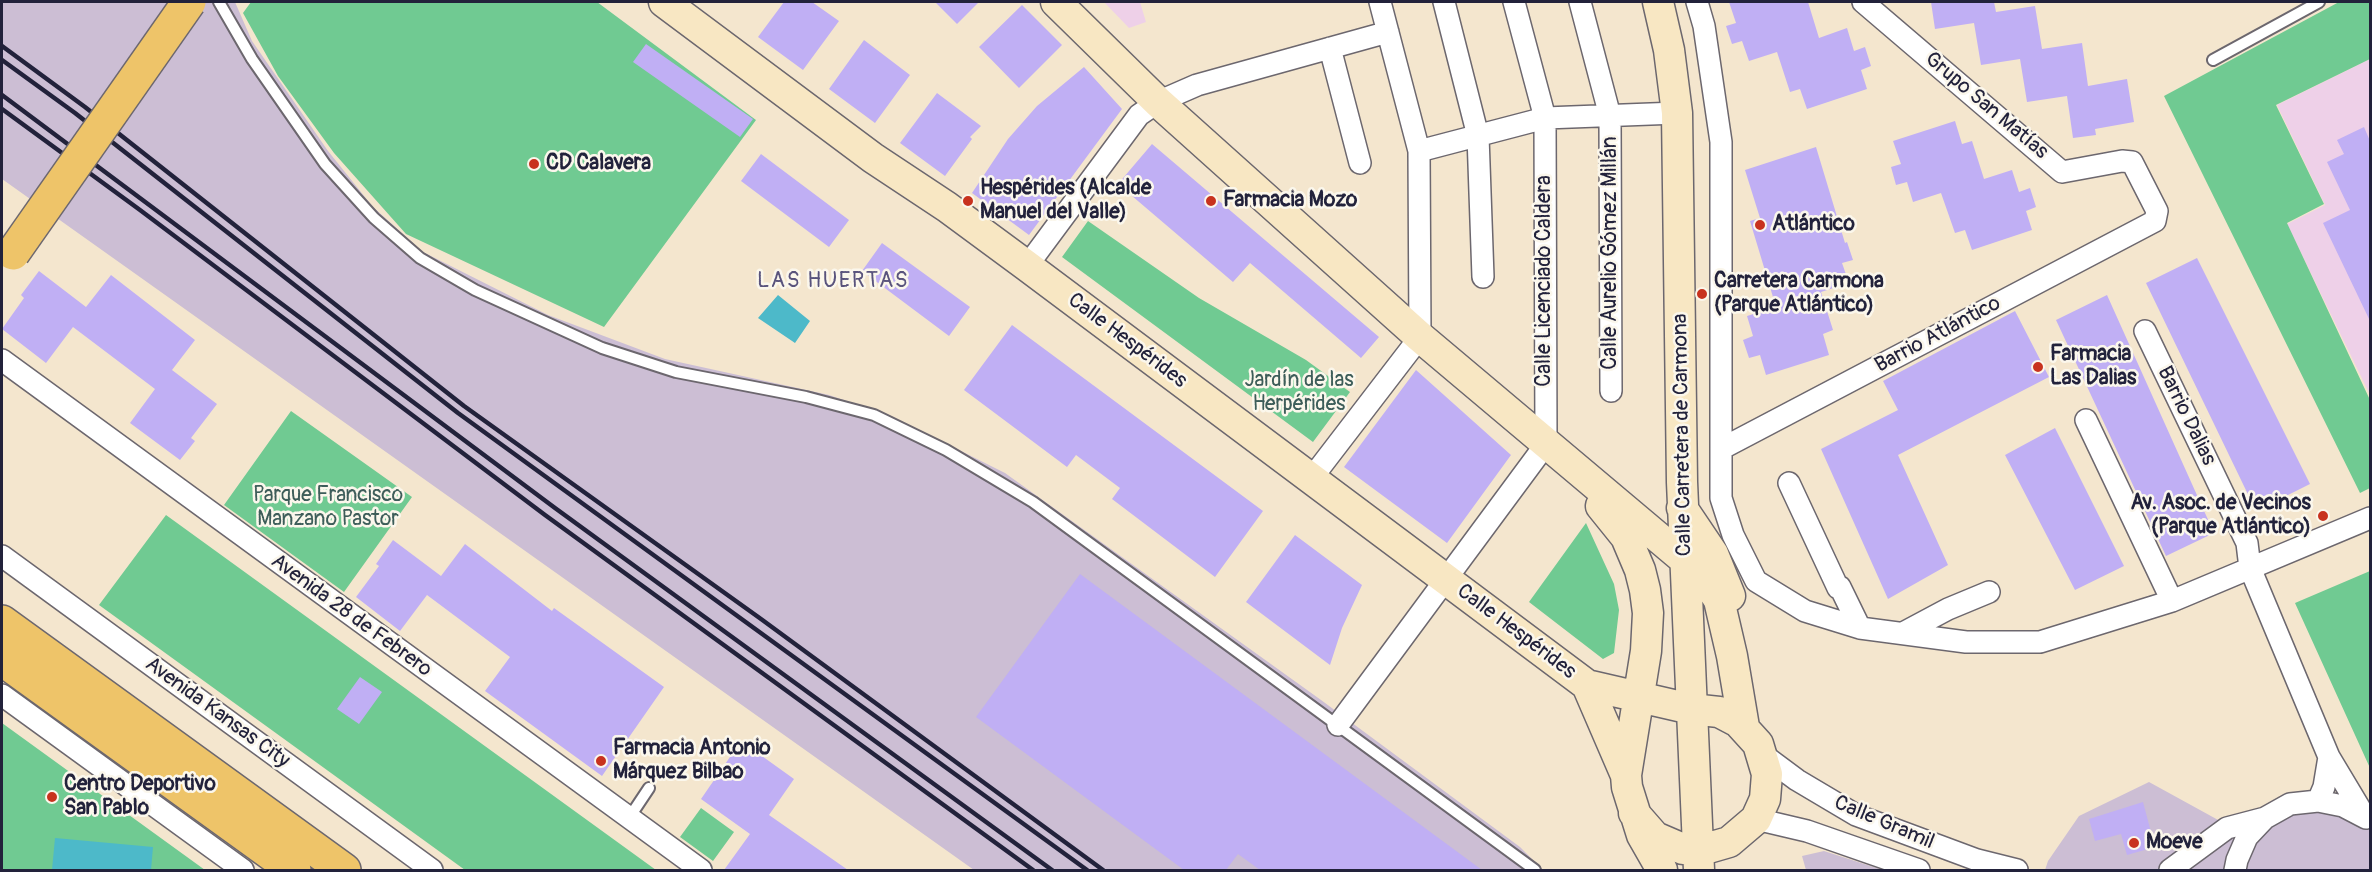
<!DOCTYPE html>
<html>
<head>
<meta charset="utf-8">
<style>
	body { margin:0 }
	#map { position:relative; width:2372px; height:872px; overflow:hidden; background:#f4e6ce; font-family:Pangolin,sans-serif }
	canvas { display:block }
	.frame { position:absolute; inset:0; border:3px solid #22223b; pointer-events:none }
</style>
</head>
<body>
<div id="map">
<canvas width="2372" height="872"></canvas>
<div class="frame"></div>
</div>
<script>
const g = document.querySelector('canvas').getContext('2d');
g.lineJoin = 'round';
function fillPath(path, color) { g.fillStyle = color; g.fill(path, 'evenodd'); }
const poly = rows => new Path2D(rows.map(r => 'M' + r).join(''));
function stroke(path, color, width, dash) { g.strokeStyle = color; g.lineWidth = width; g.lineCap = dash ? 'butt' : 'round'; g.setLineDash(dash || []); g.stroke(path); }
function drawText(font, color, halo, rows, align = 'center') {
  g.font = font + ' Pangolin,sans-serif'; g.lineWidth = 5; g.setLineDash([]); g.textBaseline = 'middle'; g.strokeStyle = halo; g.fillStyle = color; for (const [text, x, y, turn = 0] of rows) {
    g.save(); g.translate(x, y); g.rotate((+turn || 0) * Math.PI / 180); g.textAlign = isNaN(turn) ? turn : align; if (halo) g.strokeText(text, 0, 0); g.fillText(text, 0, 0); g.restore();
  }
}
const built = poly([
	[1104,2,1140,2,1146,22,1129,28],
	[2370,59,2370,395,2287,224,2325,205,2277,105]
]);
const industrial = poly([
	[2,2,235,2,252,41,328,151,373,207,423,252,548,315,665,359,829,395,891,416,1005,473,1321,700,1520,847,1543,870,974,870,2,179],
	[2149,782,2220,821,2311,791,2370,801,2370,870,2045,870,2048,861,2079,816],
	[1824,851,1883,870,1806,870,1802,856]
]);
const green = poly([
	[251,2,597,2,756,120,604,327,406,234,334,153,278,76,243,13],
	[2339,2,2370,2,2370,59,2276,105,2324,204,2287,223,2370,400,2370,488,2360,493,2164,96],
	[1088,221,1199,298,1306,360,1350,392,1313,442,1062,257],
	[291,411,412,497,344,592,224,505],
	[166,515,656,870,465,870,99,605],
	[1586,523,1614,584,1619,610,1614,653,1603,659,1529,602],
	[2370,571,2370,570,2370,768,2295,603],
	[2,723,205,870,2,870],
	[701,808,734,832,713,861,680,837]
]);
const water = poly([
	[778,295,810,321,795,343,758,318],
	[55,838,153,847,151,870,52,870]
]);
const building = poly([
	[784,2,812,2,839,21,803,70,758,37],
	[935,2,979,2,957,24],
	[1729,2,1808,2,1819,38,1847,28,1854,51,1865,47,1871,66,1861,70,1867,89,1807,109,1800,89,1790,92,1777,52,1749,61,1742,41,1732,44,1726,26,1736,23],
	[1931,2,1994,2,1996,12,2035,6,2042,49,2082,43,2088,86,2127,79,2134,122,2095,129,2096,135,2073,138,2067,96,2027,102,2020,59,1981,65,1974,23,1935,29],
	[1022,5,1062,45,1019,88,979,47],
	[864,40,910,75,875,123,829,89],
	[646,44,753,119,740,137,633,62],
	[1084,67,1122,109,1029,235,972,193,1008,139,1037,106],
	[937,93,981,126,970,137,972,139,945,176,900,143],
	[1955,121,1962,144,1972,141,1984,179,2012,170,2019,192,2030,188,2036,207,2026,211,2032,230,1972,250,1965,230,1955,233,1941,193,1913,202,1907,182,1896,185,1891,167,1901,164,1893,141],
	[2364,127,2370,141,2370,321,2323,223,2350,210,2327,162,2344,154,2337,140],
	[1152,144,1379,337,1361,358,1250,263,1233,282,1118,184],
	[1816,147,1845,243,1847,242,1853,260,1842,263,1849,283,1821,292,1833,330,1823,334,1829,355,1766,375,1760,355,1749,358,1743,340,1753,336,1747,316,1776,307,1750,221,1760,218,1745,170],
	[761,154,849,220,829,247,741,181],
	[882,243,970,307,949,336,862,271],
	[2197,258,2310,484,2256,511,2146,283],
	[39,271,86,307,111,275,195,340,172,370,217,404,191,438,195,441,180,460,130,423,155,389,73,327,46,363,2,329,24,298,21,295],
	[2107,295,2214,533,2166,556,2056,320],
	[2015,311,2049,377,1898,455,1948,565,1888,599,1821,449,1898,410,1883,381],
	[1012,325,1263,511,1215,577,1112,499,1120,488,1076,455,1067,467,964,390],
	[1416,370,1511,455,1447,543,1344,467],
	[2055,428,2124,566,2075,590,2005,455],
	[1295,535,1362,585,1342,628,1330,665,1246,602],
	[393,540,441,576,465,544,552,611,554,608,664,687,602,776,485,691,510,657,427,595,400,631,356,597,379,566,376,564],
	[1080,574,1482,870,1260,870,1238,854,1226,870,1184,870,976,717],
	[360,677,382,692,359,724,337,709],
	[741,741,794,779,769,815,848,870,724,870,750,834,701,799],
	[2143,802,2155,847,2127,855,2121,834,2095,841,2089,819]
]);
const lane = poly([
	[219,2,252,59,325,164,374,218,420,258,475,290,602,348,676,372,806,397,874,415,946,450,1033,502,1535,870],
	[2213,60,2319,2],
	[629,818,649,788]
]);
const street = poly([
	[1444,2,1478,136,1483,277],
	[1580,2,1610,116,1611,391],
	[1697,2,1704,26,1721,142,1721,498,1733,535,1756,581,1805,611,1860,628,1966,642,2040,642,2172,601,2370,518],
	[1330,48,1360,163],
	[1419,151,1545,118,1677,113],
	[1027,266,1139,115,1158,102,1197,85,1388,32],
	[2145,331,2247,543,2250,568,2329,757,2365,817],
	[2,360,701,870],
	[2086,420,2172,601],
	[1721,449,2155,221,2157,211,2132,162,2122,161,2062,172,1863,2],
	[1311,479,1420,337,1419,151,1380,2],
	[1789,483,1838,588,1840,587,1860,628],
	[2,556,432,870],
	[1903,633,1948,609,1989,592],
	[2,695,243,870],
	[1338,725,1546,444,1545,118,1514,2],
	[1762,754,1797,780,1856,815,1977,860,2017,870],
	[2318,801,2324,787,2329,757],
	[1756,819,1807,831,1919,870],
	[2170,870,2227,828,2265,818],
	[2235,870,2237,860,2247,837,2265,818,2290,804,2318,801,2343,806,2366,818]
]);
const secondary = poly([
	[664,2,873,158,947,207,1027,266,1587,685,1691,709,1719,712,1738,722,1758,744,1767,774,1765,799,1756,819,1729,842,1698,851,1683,849,1655,837,1634,813],
	[1056,2,1158,102,1420,337,1704,576,1719,600,1732,656,1744,727],
	[1658,2,1669,50,1677,113,1682,482,1699,870],
	[1601,506,1626,537,1640,570,1645,590,1648,613,1646,651,1626,775,1627,787,1642,835,1662,870],
	[1682,508,1713,554,1730,596],
	[1587,685,1625,773]
]);
const primary = poly([
	[2,622,344,870],
	[2,659,294,870]
]);
const rail = poly([
	[2,46,85,107,464,406,761,619,1103,870],
	[2,60,75,113,458,413,1087,870],
	[2,95,555,508,1052,870],
	[2,109,140,210,545,515,1033,870]
]);
const primaryBridge = poly([
	[13,253,189,2]
]);
const markers = [
	[534,164,6,"#c8321e"],
	[968,201,6,"#c8321e"],
	[1211,201,6,"#c8321e"],
	[1760,225,6,"#c8321e"],
	[1702,294,6,"#c8321e"],
	[2038,367,6,"#c8321e"],
	[2323,516,6,"#c8321e"],
	[601,761,6,"#c8321e"],
	[52,797,6,"#c8321e"],
	[2134,843,6,"#c8321e"]
];
const streetNames = [
	["Grupo San Matías",1986,106,40],
	["Calle Aurelio Gómez Millán",1611,253,-90],
	["Calle Licenciado Caldera",1545,281,-90],
	["Barrio Atlántico",1938,335,-28],
	["Calle Hespérides",1127,341,37],
	["Barrio Dalias",2186,416,64],
	["Calle Carretera de Carmona",1683,435,-91],
	["Avenida 28 de Febrero",351,616,36],
	["Calle Hespérides",1516,632,37],
	["Avenida Kansas City",217,713,36],
	["Calle Gramil",1884,823,23]
];
const poiNames = [
	["CD Calavera",546,164],
	["Hespérides (Alcalde",980,189],
	["Manuel del Valle)",980,213],
	["Farmacia Mozo",1223,201],
	["Atlántico",1772,225],
	["Carretera Carmona",1714,282],
	["(Parque Atlántico)",1714,306],
	["Farmacia",2050,355],
	["Las Dalias",2050,379],
	["Av. Asoc. de Vecinos",2311,504,"right"],
	["(Parque Atlántico)",2311,528,"right"],
	["Farmacia Antonio",613,749],
	["Márquez Bilbao",613,773],
	["Centro Deportivo",64,785],
	["San Pablo",64,809],
	["Moeve",2146,843]
];
const parkNames = [
	["Jardín de las",1299,381],
	["Herpérides",1299,405],
	["Parque Francisco",328,496],
	["Manzano Pastor",328,520]
];
const neighbourhoodNames = [
	["LAS HUERTAS",833,281]
];
fillPath(built, '#eed0e8');
fillPath(industrial, '#ccbed4');
fillPath(green, '#70ca92');
fillPath(water, '#4db9c9');
fillPath(building, '#c0aff4');
stroke(lane, '#6c676e', 14);
stroke(street, '#6c676e', 24);
stroke(secondary, '#6c676e', 33);
stroke(primary, '#6c676e', 36);
stroke(lane, '#fff', 10);
stroke(street, '#fff', 21);
stroke(secondary, '#f8e7c3', 30);
stroke(primary, '#eec469', 33);
stroke(rail, '#22223b', 4.5);
stroke(primaryBridge, '#6c676e', 36, []);
stroke(primaryBridge, '#eec469', 33);
for (const [x, y, r, color] of markers) { const dot = new Path2D(); dot.arc(x, y, r, 0, 2 * Math.PI); g.fillStyle = color; g.fill(dot); stroke(dot, '#fbf7ec', 2); }
drawText('21px', '#22223b', '#fbf7ec', streetNames);
drawText('bold 21px', '#22223b', '#fbf7ec', poiNames, 'left');
drawText('21px', '#3d5d59', '#fbf7ec', parkNames);
g.letterSpacing = '1.5px';
drawText('22px', '#59537c', '#fbf7ec', neighbourhoodNames);
g.letterSpacing = '0px';
</script>
</body>
</html>
